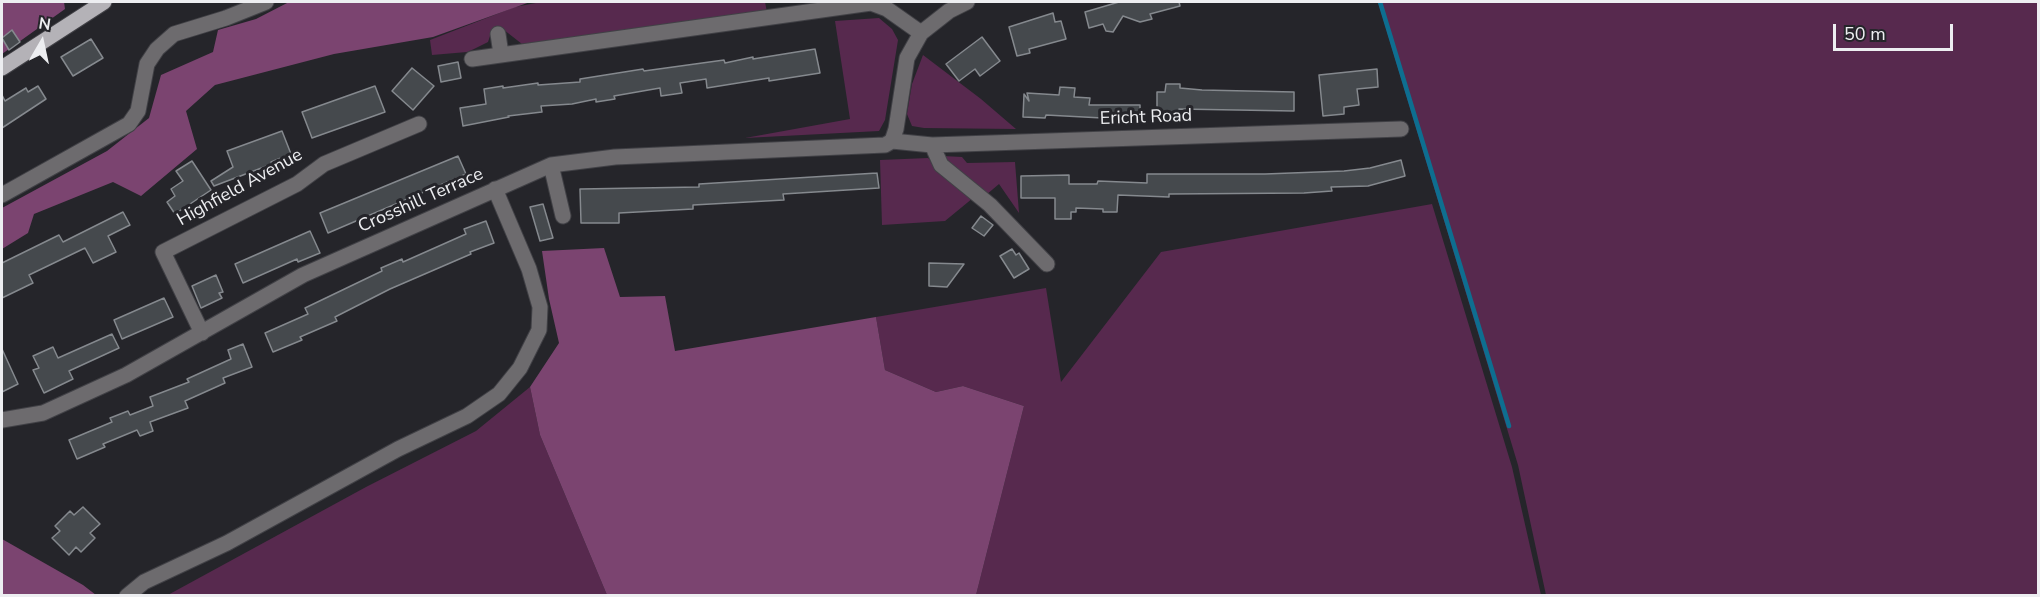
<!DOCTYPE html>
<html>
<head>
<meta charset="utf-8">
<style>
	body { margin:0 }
	#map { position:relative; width:2040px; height:597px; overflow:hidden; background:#25252a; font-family:"Nunito Sans",sans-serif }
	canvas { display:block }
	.frame { position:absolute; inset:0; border:3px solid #edeef1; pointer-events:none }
	.north { position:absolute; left:12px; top:12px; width:60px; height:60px; -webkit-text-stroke:4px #25252a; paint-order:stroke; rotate:9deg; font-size:16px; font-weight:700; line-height:24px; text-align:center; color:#edeef1 }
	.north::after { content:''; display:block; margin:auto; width:21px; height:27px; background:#edeef1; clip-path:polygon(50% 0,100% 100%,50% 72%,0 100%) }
	.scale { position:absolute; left:1833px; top:24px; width:120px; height:27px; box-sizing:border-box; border:3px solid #edeef1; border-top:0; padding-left:8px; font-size:18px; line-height:21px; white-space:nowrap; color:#edeef1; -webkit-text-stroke:4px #25252a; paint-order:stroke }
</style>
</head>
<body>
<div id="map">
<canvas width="2040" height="597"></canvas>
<div class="frame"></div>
<div class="north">N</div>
<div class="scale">50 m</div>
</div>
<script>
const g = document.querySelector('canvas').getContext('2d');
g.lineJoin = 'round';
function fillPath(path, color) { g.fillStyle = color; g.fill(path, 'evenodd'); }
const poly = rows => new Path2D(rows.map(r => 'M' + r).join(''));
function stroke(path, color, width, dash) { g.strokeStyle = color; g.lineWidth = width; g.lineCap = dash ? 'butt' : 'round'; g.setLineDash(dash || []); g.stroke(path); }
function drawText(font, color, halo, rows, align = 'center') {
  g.font = font + ' "Nunito Sans",sans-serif'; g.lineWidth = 6; g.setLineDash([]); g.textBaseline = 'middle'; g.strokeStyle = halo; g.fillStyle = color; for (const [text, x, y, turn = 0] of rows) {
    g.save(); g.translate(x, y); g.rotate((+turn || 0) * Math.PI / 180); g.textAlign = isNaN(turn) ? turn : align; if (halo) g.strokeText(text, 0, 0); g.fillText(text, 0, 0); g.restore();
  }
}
const green = poly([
	[541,2,765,2,767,12,522,44,499,26,492,30,488,42,474,49,467,52,432,55,430,40,515,7],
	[1378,2,2038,2,2038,595,1546,595,1518,465],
	[879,18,892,29,898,40,885,120,879,131,745,138,850,119,835,21],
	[923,55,981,99,1016,129,924,128,912,126,907,114,912,84],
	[943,156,962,157,967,163,1015,162,1019,213,999,184,986,195,953,169],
	[928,158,973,198,945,221,882,225,880,160],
	[1432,204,1512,467,1541,595,976,595,1024,406,963,386,936,392,885,370,876,317,1046,288,1061,382,1161,252],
	[530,387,540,435,607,595,166,596,366,487,476,431]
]);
const forest = poly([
	[2,2,64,2,65,9,2,54],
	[289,2,530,2,433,37,334,54,215,85,186,111,197,149,141,196,113,182,34,214,28,233,2,249,2,208,107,151,149,118,161,75,213,52,218,30,256,19],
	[604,248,620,297,665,296,675,351,876,317,885,370,936,392,963,386,1024,406,976,595,607,595,540,435,530,387,559,343,549,299,542,251],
	[2,539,83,585,96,595,2,595]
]);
const stream = poly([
	[1380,2,1509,426]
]);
const building = poly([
	[1119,2,1179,2,1180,6,1150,14,1152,19,1140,22,1123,16,1113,32,1106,31,1103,24,1089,28,1085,12,1119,2],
	[1053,13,1055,22,1061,21,1066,39,1029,49,1030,53,1017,56,1009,27,1053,13],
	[12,30,20,42,9,50,2,38,12,30],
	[982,37,1000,61,980,76,975,69,959,81,946,64,982,37],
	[91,39,103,58,73,76,61,57,91,39],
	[815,49,820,73,769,81,769,78,707,88,706,79,680,83,682,93,661,96,660,88,614,96,615,99,596,102,596,99,572,104,541,106,542,112,508,116,509,117,463,126,460,108,486,104,484,89,503,86,503,88,538,83,538,85,580,82,580,79,643,69,644,71,724,60,725,63,753,57,753,59,815,49],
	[458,62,461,78,441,82,438,66,458,62],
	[412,68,434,86,413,110,392,91,412,68],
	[1377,69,1378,87,1357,89,1359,105,1344,107,1344,114,1323,116,1319,75,1377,69],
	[1166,84,1180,84,1180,88,1202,90,1294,92,1294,111,1179,109,1179,116,1157,116,1157,92,1165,92,1166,84],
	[38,86,46,99,2,128,2,95,5,101,26,88,28,92,38,86],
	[375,86,385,112,312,138,302,112,375,86],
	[1060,87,1075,88,1074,97,1090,98,1089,105,1140,105,1140,120,1046,115,1045,118,1023,117,1024,94,1029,101,1027,93,1059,95,1060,87],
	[282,131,291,154,271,162,272,164,214,186,211,181,233,167,227,151,282,131],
	[458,156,466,174,328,233,320,213,458,156],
	[1401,160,1405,176,1368,186,1331,187,1332,191,1304,193,1169,194,1169,197,1118,195,1117,212,1103,212,1103,209,1076,208,1076,212,1071,212,1071,219,1055,219,1055,198,1021,198,1021,176,1069,175,1069,184,1097,184,1098,181,1147,183,1147,174,1265,174,1344,171,1370,168,1401,160],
	[192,161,211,190,175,214,167,202,175,196,171,189,183,181,176,171,192,161],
	[877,173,879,188,783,194,784,200,693,205,693,209,619,213,619,223,581,223,580,189,699,187,699,184,877,173],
	[543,204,553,238,540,241,530,207,543,204],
	[123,212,130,225,108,236,116,252,93,263,85,248,29,275,33,283,2,298,2,263,59,235,63,242,123,212],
	[981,216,993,225,984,236,972,228,981,216],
	[486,221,494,243,470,252,471,254,390,289,335,317,337,321,300,337,302,340,273,352,265,333,308,314,305,308,382,271,381,268,402,259,403,262,466,234,464,229,486,221],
	[310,231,320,253,298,262,297,259,243,283,235,264,310,231],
	[1012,249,1016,255,1019,253,1029,269,1014,278,1000,256,1012,249],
	[929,263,964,264,947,287,929,286,929,263],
	[216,275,223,292,219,293,222,298,201,308,192,286,216,275],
	[164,298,173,317,122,339,114,320,164,298],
	[112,334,119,348,69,371,73,379,44,393,33,370,39,368,33,356,53,347,58,358,112,334],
	[243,344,252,367,223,378,225,383,185,401,188,408,150,422,153,431,140,436,137,430,103,444,105,447,77,459,69,440,112,422,110,418,128,411,130,415,153,406,150,397,189,382,187,379,231,359,228,350,243,344],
	[2,349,18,384,2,392,2,349],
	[83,507,100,524,90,533,95,538,81,552,76,547,69,555,52,538,60,531,55,526,70,511,74,515,83,507]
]);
const minor = poly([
	[498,34,501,54],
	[472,59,871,3,887,9,921,33],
	[892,141,932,145,1401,129],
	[892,141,896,129,907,58,921,33,949,11,967,2],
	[932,145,941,165,990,205,1047,264],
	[551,165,563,216],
	[2,195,129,124,138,111,147,64,157,49,174,34,226,18,266,2],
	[202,333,163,252,297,184,324,164,419,124],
	[2,420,43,413,126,375,303,275,551,165,615,157,885,145,892,141],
	[127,596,144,582,227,543,398,449,467,416,499,394,520,368,539,330,540,307,529,269,495,189]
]);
const major = poly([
	[2,68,104,2]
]);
const streetNames = [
	["Ericht Road",1146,118,-2],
	["Highfield Avenue",240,188,-29],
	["Crosshill Terrace",421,201,-24]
];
fillPath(green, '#57294e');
fillPath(forest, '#7b4470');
stroke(stream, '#0e6e90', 4.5);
fillPath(building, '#45494d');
stroke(building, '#85898e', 1.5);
stroke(minor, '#414146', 17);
stroke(major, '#414146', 17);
stroke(minor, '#6d6b6e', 15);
stroke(major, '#b4b2b7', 15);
drawText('18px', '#edeef1', '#25252a', streetNames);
</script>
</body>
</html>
